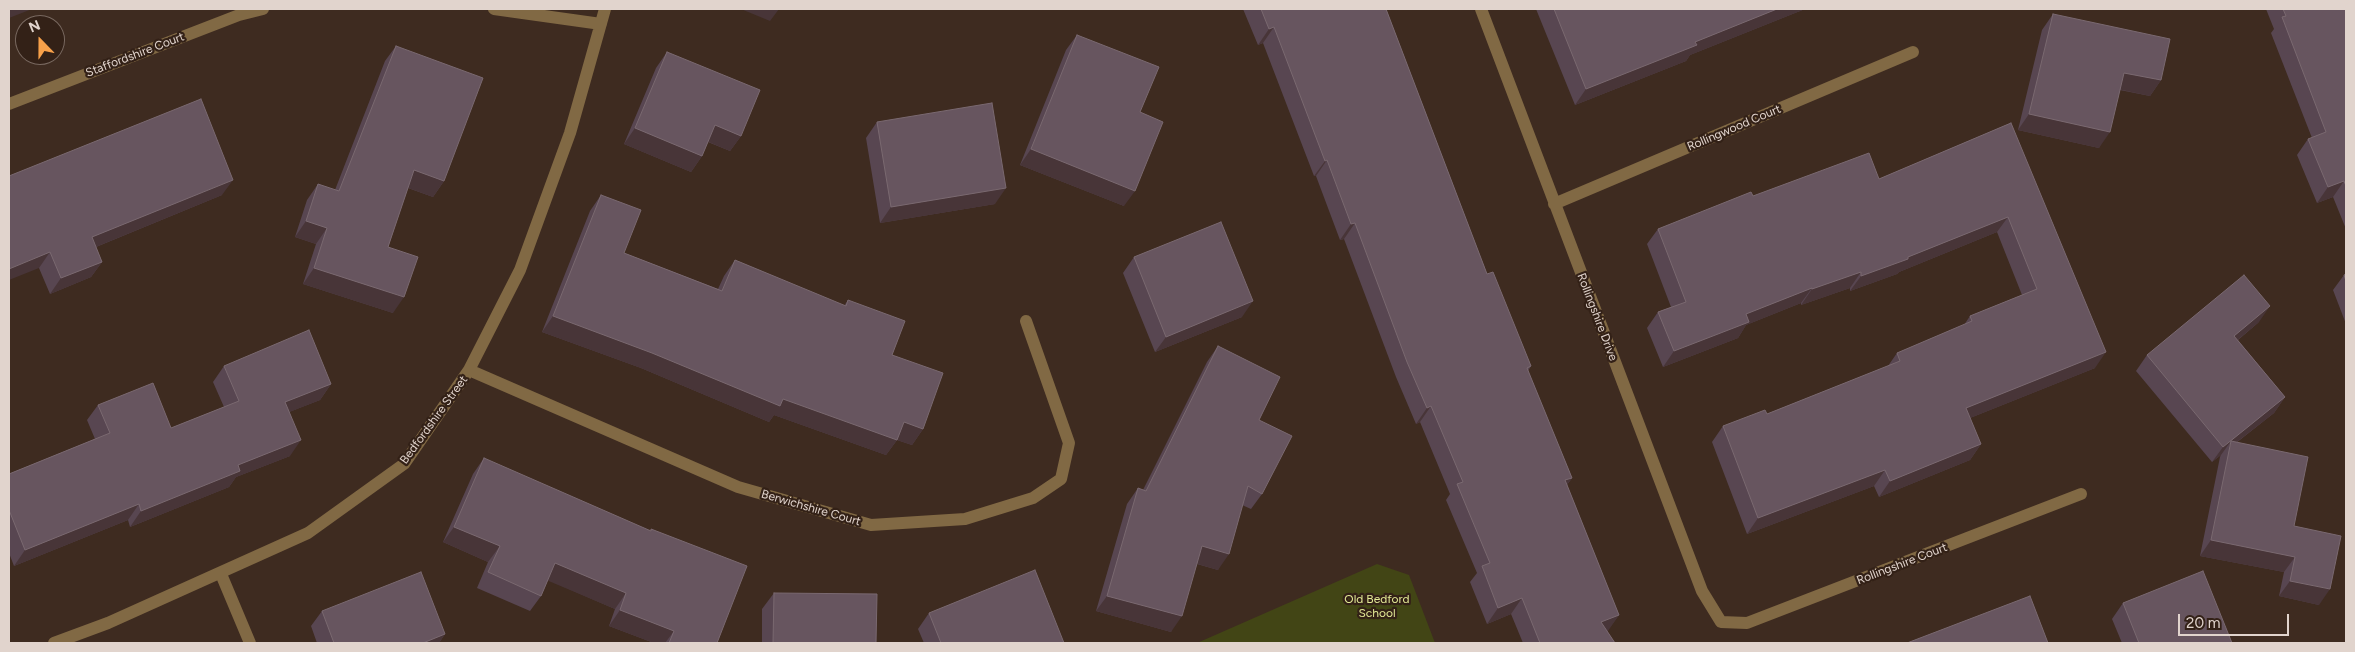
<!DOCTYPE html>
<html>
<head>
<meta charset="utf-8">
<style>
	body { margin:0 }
	#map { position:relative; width:2355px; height:652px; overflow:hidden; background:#3e2b20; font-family:Figtree,sans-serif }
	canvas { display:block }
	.frame { position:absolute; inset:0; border:10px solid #e1d4cd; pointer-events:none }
	.north { position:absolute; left:15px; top:15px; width:50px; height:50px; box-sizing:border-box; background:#332117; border:1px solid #796960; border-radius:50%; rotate:338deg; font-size:14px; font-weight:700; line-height:20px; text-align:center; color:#e1d4cd }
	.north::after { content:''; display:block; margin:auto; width:18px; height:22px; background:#f8a14a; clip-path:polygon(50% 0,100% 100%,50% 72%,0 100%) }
	.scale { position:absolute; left:2178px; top:614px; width:111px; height:22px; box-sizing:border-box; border:2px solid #e1d4cd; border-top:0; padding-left:6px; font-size:15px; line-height:18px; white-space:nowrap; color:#e1d4cd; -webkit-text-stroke:4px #332117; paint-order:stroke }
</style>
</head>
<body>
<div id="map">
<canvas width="2355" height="652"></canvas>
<div class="frame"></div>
<div class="north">N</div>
<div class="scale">20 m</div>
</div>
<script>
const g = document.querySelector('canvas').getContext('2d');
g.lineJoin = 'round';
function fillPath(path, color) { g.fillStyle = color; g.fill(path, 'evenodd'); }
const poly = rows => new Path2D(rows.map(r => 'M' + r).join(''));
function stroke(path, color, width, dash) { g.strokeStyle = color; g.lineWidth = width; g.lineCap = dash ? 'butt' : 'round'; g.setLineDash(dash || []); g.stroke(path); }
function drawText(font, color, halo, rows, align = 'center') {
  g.font = font + ' Figtree,sans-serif'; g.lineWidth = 4.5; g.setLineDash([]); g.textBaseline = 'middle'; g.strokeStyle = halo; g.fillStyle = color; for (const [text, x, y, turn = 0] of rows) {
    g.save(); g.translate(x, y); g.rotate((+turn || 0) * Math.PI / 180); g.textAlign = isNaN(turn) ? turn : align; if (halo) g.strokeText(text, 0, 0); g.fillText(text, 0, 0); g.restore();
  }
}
const green = poly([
	[1377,564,1409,575,1435,643,1197,643]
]);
const minor = poly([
	[494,9,601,24],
	[1481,9,1702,591,1721,622,1747,623,2081,494],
	[9,104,239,15,263,9],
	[1554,204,1913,52],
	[469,370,738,487,871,525,965,519,1033,498,1061,479,1069,443,1026,321],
	[221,574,250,643],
	[54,643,108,623,308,533,404,464,469,370,520,270,570,133,605,9]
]);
const wall = poly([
	[1243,9,1386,9,1487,274,1531,366,1528,371,1572,478,1567,485,1619,615,1607,631,1615,643,1523,643,1511,614,1487,624,1470,582,1477,573,1446,500,1450,494,1420,422,1416,424,1396,377,1344,239,1340,240,1316,176,1314,176,1263,43,1258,45],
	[1536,9,1805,9,1690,55,1686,61,1575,105],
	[2266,9,2346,9,2346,229,2333,197,2317,203,2297,155,2308,139,2312,138,2271,33,2274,29],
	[2053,14,2161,80,2150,96,2120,90,2099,148,2018,130,2042,30],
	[1077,35,1124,206,1020,165,1066,50],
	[396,46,444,181,433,197,408,188,388,247,393,313,303,284,316,244,295,237,307,200,318,184,335,190,385,61],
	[667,52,741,136,730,151,708,142,702,156,691,172,624,144,656,68],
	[877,122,995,204,880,223,866,138],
	[2011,123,2095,368,1970,418,1981,444,1970,460,1879,497,1874,486,1747,534,1712,442,1723,426,1767,414,1888,366,1897,353,1964,325,1970,316,2022,295,1997,232,1899,272,1897,274,1850,291,1850,288,1801,305,1801,303,1746,325,1738,338,1663,367,1647,328,1658,312,1671,307,1647,244,1658,229,1753,196,1879,179],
	[9,176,222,195,96,247,102,262,91,277,50,294,39,268],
	[601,195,624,253,718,289,724,276,735,260,844,306,848,300,892,355,923,429,912,445,897,440,886,455,774,415,769,422,641,368,542,332,590,211],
	[1134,257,1242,317,1155,352,1123,273],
	[2346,274,2346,324,2333,290,2344,275],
	[2259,322,2238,340,2285,397,2274,413,2236,443,2294,526,2319,605,2279,596,2284,572,2200,556,2220,457,2221,455,2212,462,2136,371,2147,355],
	[1218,346,1259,420,1262,494,1251,509,1242,505,1218,570,1197,564,1171,632,1096,611,1127,504,1138,488,1143,490,1207,362],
	[224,366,331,384,320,400,289,412,290,456,236,477,229,487,130,527,128,520,14,566,9,553,9,474,95,439,87,420,98,405,171,428,224,407,213,382],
	[484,458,717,643,654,643,609,626,615,609,548,580,541,596,530,611,477,588,488,562,443,542,473,474],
	[774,593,876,643,762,643,762,609],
	[2123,603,2232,643,2122,643,2112,619],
	[322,611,445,634,439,643,317,643,311,626],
	[929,613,1064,643,924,643,918,629]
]);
const shadedWall = poly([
	[9,9,32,9,9,18],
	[741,9,779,9,770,21],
	[1777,9,1805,9,1690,55,1686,61,1575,105,1586,89,1695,42],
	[1274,27,1263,43,1258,45,1269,29],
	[2124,73,2161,80,2150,96,2113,88],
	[2029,114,2110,132,2099,148,2018,130],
	[715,125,741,136,730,151,704,140],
	[635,128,702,156,691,172,624,144],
	[1031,149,1135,191,1124,206,1020,165],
	[1327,160,1316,176,1314,176,1325,161],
	[414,170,444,181,433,197,403,186],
	[233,180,222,195,81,253,92,237],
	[2344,181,2333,197,2317,203,2328,187],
	[1006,188,995,204,880,223,891,207],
	[2008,217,1997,232,1899,272,1897,274,1850,291,1861,276],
	[306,221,327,228,316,244,295,237],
	[1355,223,1344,239,1340,240,1351,224],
	[50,252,39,268,9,280,9,269],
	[102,262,91,277,50,294,61,278],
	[314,268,404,297,393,313,303,284],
	[1861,272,1850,288,1801,305,1812,289],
	[1812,288,1801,303,1746,325,1738,338,1663,367,1674,351,1746,314],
	[1253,301,1242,317,1155,352,1166,337],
	[2270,306,2259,322,2223,352,2234,336],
	[553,316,783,399,904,422,923,429,912,445,897,440,886,455,774,415,769,422,641,368,542,332],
	[2106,352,2095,368,1955,424,1966,408],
	[331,384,320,400,274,418,285,402],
	[2285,397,2274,413,2229,448,2231,441,2221,455,2212,462,2223,447],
	[1431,406,1420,422,1416,424,1427,408],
	[301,440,290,456,236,477,229,487,130,527,141,511,238,465],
	[1981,444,1970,460,1879,497,1890,481],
	[1885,470,1874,486,1747,534,1758,518],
	[1572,478,1561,493,1565,480],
	[139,504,128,520,14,566,25,550],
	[454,527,500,546,488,562,443,542],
	[2211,540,2295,557,2284,572,2200,556],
	[1202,546,1229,554,1218,570,1191,562],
	[555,563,626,593,615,609,544,579],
	[2290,581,2330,589,2319,605,2279,596],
	[1107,596,1182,616,1171,632,1096,611],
	[1522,598,1511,614,1487,624,1498,608],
	[620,610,674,631,665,643,654,643,609,626],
	[1619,615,1608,631,1590,638,1601,622],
	[445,634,439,643,423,643]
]);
const building = poly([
	[1261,9,1386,9,1487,274,1493,272,1531,366,1527,368,1572,478,1565,480,1619,615,1601,622,1615,643,1540,643,1522,598,1498,608,1482,566,1490,563,1457,484,1463,482,1431,406,1427,408,1407,362,1355,223,1351,224,1327,160,1325,161,1274,27,1269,29,1261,9],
	[1554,9,1777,9,1695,42,1697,45,1586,89,1554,9],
	[2283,9,2346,9,2346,186,2344,181,2328,187,2308,139,2326,132,2282,17,2286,16,2283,9],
	[2053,14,2170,39,2161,80,2124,73,2110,132,2029,114,2053,14],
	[1077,35,1159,67,1140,112,1163,122,1135,191,1031,149,1077,35],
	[396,46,483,78,444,181,414,170,388,247,418,257,404,297,314,268,327,228,306,221,318,184,339,191,396,46],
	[667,52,760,90,741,136,715,125,702,156,635,128,667,52],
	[201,99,233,180,92,237,102,262,61,278,50,252,9,269,9,176,201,99],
	[992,103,1006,188,891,207,877,122,992,103],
	[2011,123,2106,352,1966,408,1981,444,1890,481,1885,470,1758,518,1723,426,1765,410,1767,414,1900,361,1897,353,1972,321,1970,316,2037,289,2008,217,1908,257,1908,259,1861,276,1861,272,1812,289,1812,288,1746,314,1749,322,1674,351,1658,312,1686,302,1658,229,1751,192,1753,196,1869,153,1879,179,2011,123],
	[601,195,641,210,624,253,722,291,735,260,846,306,848,300,905,321,892,355,943,373,923,429,904,422,897,440,783,399,780,406,652,353,553,316,601,195],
	[1221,222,1253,301,1166,337,1134,257,1221,222],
	[2346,274,2346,281,2344,275,2346,274],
	[2244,275,2270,306,2234,336,2285,397,2223,447,2147,355,2244,275],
	[309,330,331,384,285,402,301,440,238,465,240,471,141,511,139,504,25,550,9,510,9,474,110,433,98,405,153,383,171,428,239,401,224,366,309,330],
	[1218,346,1280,377,1259,420,1292,436,1262,494,1248,486,1229,554,1202,546,1182,616,1107,596,1138,488,1146,491,1218,346],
	[2231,441,2308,457,2294,526,2341,536,2330,589,2290,581,2295,557,2211,540,2231,441],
	[484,458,651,531,651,529,747,566,717,643,669,643,674,631,620,610,626,593,555,563,541,596,488,572,500,546,454,527,484,458],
	[1035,570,1064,643,941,643,929,613,1035,570],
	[2203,571,2232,643,2139,643,2123,603,2203,571],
	[421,572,445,634,423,643,334,643,322,611,421,572],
	[774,593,877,594,876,643,773,643,774,593],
	[2030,596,2048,643,1907,643,2030,596]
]);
const streetNames = [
	["Staffordshire Court",135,55,-21],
	["Rollingwood Court",1734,128,-23],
	["Rollingshire Drive",1597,317,69],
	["Bedfordshire Street",434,420,-54],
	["Berwichshire Court",811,508,16],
	["Rollingshire Court",1902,564,-21]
];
const parkNames = [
	["Old Bedford",1377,599],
	["School",1377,613]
];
fillPath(green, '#424515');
stroke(minor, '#816944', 12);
fillPath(wall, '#584651');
fillPath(shadedWall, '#483538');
fillPath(building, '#67555f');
stroke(building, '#7a6970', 1);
drawText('12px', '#e1d4cd', '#332117', streetNames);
drawText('12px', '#e2e895', '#332117', parkNames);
</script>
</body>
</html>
